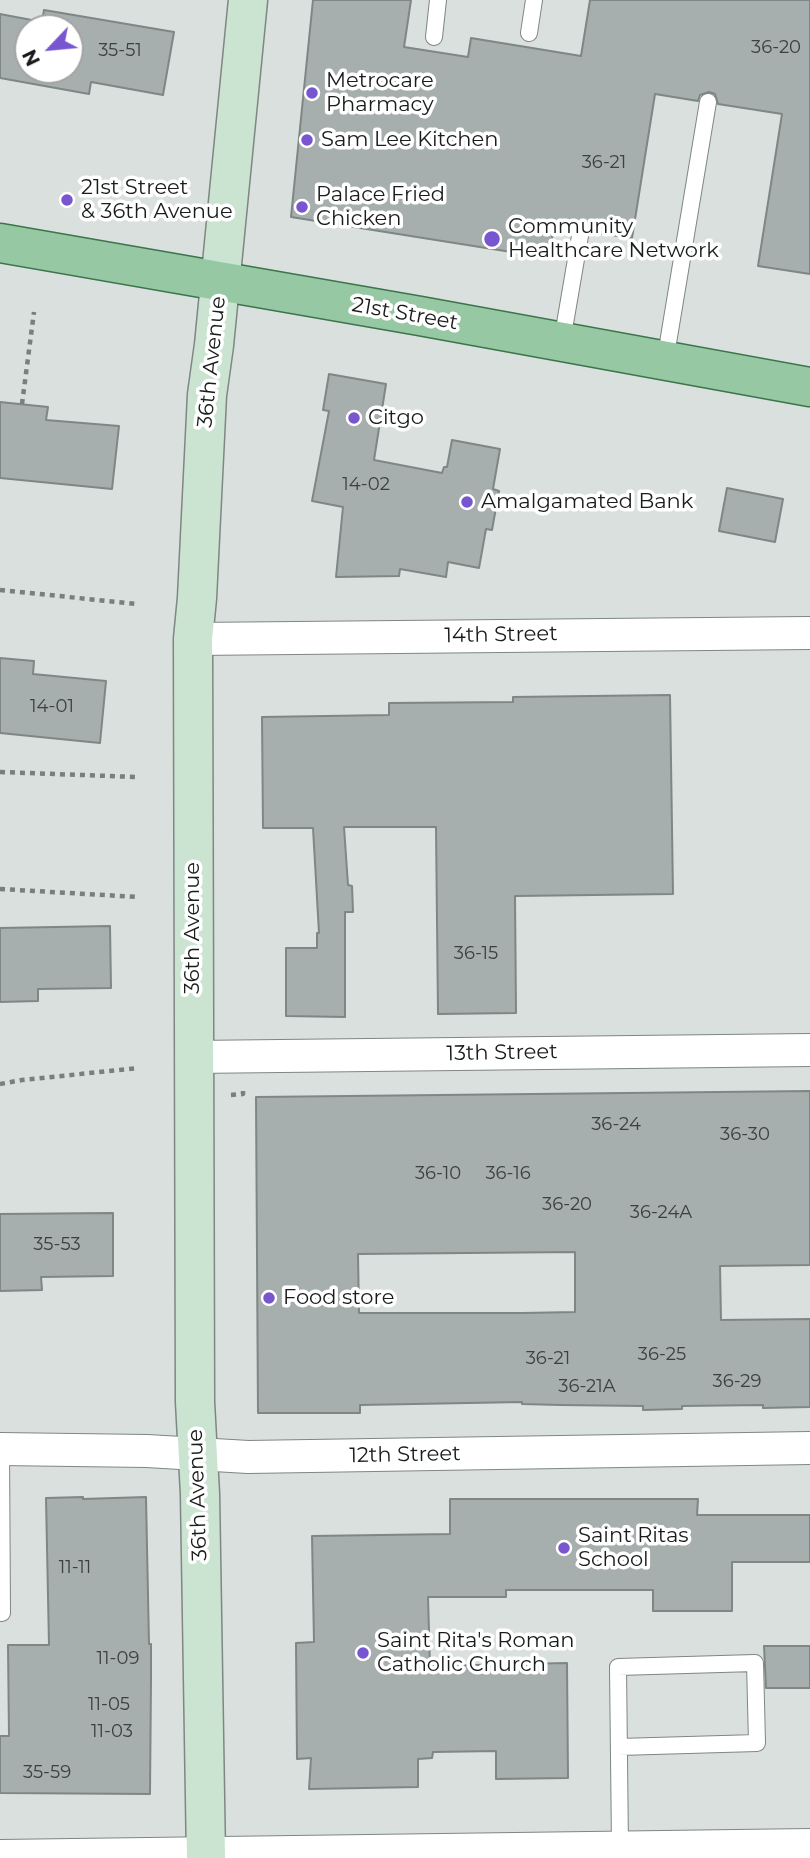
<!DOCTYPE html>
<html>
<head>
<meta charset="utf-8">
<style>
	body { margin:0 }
	#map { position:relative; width:810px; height:1858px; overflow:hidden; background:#dae0de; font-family:Montserrat,sans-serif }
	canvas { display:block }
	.north { position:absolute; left:14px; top:14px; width:70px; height:70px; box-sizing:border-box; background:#fff; border:2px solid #a3a4a4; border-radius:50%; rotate:244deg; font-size:19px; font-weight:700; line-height:28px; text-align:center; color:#191c1b }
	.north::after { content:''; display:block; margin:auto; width:24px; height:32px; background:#7756d0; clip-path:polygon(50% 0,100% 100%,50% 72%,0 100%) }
</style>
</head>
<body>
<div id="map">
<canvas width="810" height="1858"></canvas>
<div class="north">N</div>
</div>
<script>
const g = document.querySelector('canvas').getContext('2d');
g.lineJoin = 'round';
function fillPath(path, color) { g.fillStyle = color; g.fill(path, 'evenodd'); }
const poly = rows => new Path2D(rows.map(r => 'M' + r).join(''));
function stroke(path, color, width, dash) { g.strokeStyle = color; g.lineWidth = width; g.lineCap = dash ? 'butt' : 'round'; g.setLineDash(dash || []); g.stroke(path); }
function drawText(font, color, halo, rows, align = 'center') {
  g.font = font + ' Montserrat,sans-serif'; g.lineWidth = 7; g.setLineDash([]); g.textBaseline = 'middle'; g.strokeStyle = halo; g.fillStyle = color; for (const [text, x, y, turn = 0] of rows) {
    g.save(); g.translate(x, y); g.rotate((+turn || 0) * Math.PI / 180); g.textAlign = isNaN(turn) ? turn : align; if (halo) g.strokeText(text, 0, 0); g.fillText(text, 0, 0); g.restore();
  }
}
const building = poly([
	[313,0,411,0,404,47,468,57,471,38,581,56,590,0,810,0,810,274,758,266,782,114,718,104,715,94,709,92,700,95,698,101,655,94,632,238,591,232,588,222,582,220,573,223,571,228,554,226,549,258,291,217,313,0],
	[44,10,174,32,163,95,91,82,89,94,0,78,0,14,42,22,44,10],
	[28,28,70,28,70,70,28,70,28,28],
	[329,374,386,384,374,460,442,473,444,467,447,467,452,440,500,449,493,489,499,491,492,530,486,529,479,568,448,562,446,577,400,569,399,576,336,577,343,507,312,501,329,411,323,410,329,374],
	[0,402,48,407,46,420,119,426,112,489,0,478,0,402],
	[727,488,783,499,775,542,719,531,727,488],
	[0,658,34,661,33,674,106,681,100,743,0,733,0,658],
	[670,695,673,894,515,896,516,1013,438,1014,436,827,344,827,348,885,352,886,353,912,345,912,345,1017,286,1016,286,948,317,948,317,933,319,933,313,828,263,828,262,717,389,715,389,703,513,702,513,697,670,695],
	[110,926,111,988,38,989,38,1001,0,1002,0,928,110,926],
	[810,1091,810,1265,720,1266,721,1320,810,1319,810,1407,763,1408,763,1405,682,1406,682,1409,643,1410,643,1406,560,1405,522,1404,522,1402,360,1405,360,1413,258,1413,256,1097,810,1091],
	[575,1252,575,1312,523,1313,359,1313,358,1254,575,1252],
	[113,1213,113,1276,41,1277,42,1290,0,1291,0,1214,113,1213],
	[83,1497,83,1499,146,1497,149,1644,151,1644,151,1680,150,1794,0,1793,0,1736,9,1736,8,1645,49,1645,46,1498,83,1497],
	[450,1499,698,1499,697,1515,810,1515,810,1562,732,1562,732,1611,653,1611,653,1590,506,1590,506,1597,428,1597,430,1666,567,1663,568,1778,496,1779,496,1751,433,1752,432,1758,418,1759,418,1787,309,1789,311,1758,297,1759,296,1643,314,1642,312,1536,450,1534,450,1499],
	[764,1646,810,1646,810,1688,766,1688,764,1646]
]);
const path = poly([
	[22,404,34,312],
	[0,590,137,604],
	[0,772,136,777],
	[0,889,138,897],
	[0,1084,22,1080,139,1068],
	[231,1095,243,1094,243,1089]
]);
const lane = poly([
	[529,33,534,0],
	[434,37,438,0],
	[562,341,581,230],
	[665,361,708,102],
	[1,1449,2,1613],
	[619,1747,757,1743,755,1663,618,1667,620,1847]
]);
const street = poly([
	[193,639,810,633],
	[193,1057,810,1050],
	[0,1449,147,1451,248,1457,810,1448],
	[0,1856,810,1845]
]);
const secondary = poly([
	[206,1858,200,1494,195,1402,193,639,197,598,207,395,214,345,248,0]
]);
const primary = poly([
	[0,243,420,316,810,387]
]);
const markers = [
	[312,93,7,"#7756d0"],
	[307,140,7,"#7756d0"],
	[67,200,7,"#7756d0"],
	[302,207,7,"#7756d0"],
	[492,239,9,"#7756d0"],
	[354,418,7,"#7756d0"],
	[467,502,7,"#7756d0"],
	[269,1298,7,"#7756d0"],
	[564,1548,7,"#7756d0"],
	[363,1653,7,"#7756d0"]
];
const numberNames = [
	["36-20",776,48],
	["35-51",120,51],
	["36-21",604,163],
	["14-02",366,485],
	["14-01",52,707],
	["36-15",476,954],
	["36-24",616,1125],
	["36-30",745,1135],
	["36-10",438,1174],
	["36-16",508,1174],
	["36-20",567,1205],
	["36-24A",661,1213],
	["35-53",57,1245],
	["36-25",662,1355],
	["36-21",548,1359],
	["36-29",737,1382],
	["36-21A",587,1387],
	["11-11",75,1568],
	["11-09",118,1659],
	["11-05",109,1705],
	["11-03",112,1732],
	["35-59",47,1773]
];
const poiNames = [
	["Metrocare",326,81],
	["Pharmacy",326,105],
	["Sam Lee Kitchen",321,140],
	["21st Street",81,188],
	["& 36th Avenue",81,212],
	["Palace Fried",316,195],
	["Chicken",316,219],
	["Community",508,227],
	["Healthcare Network",508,251],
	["Citgo",368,418],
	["Amalgamated Bank",481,502],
	["Food store",283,1298],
	["Saint Ritas",578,1536],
	["School",578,1560],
	["Saint Rita's Roman",377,1641],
	["Catholic Church",377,1665]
];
const streetNames = [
	["21st Street",405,314,10],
	["36th Avenue",212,362,-84],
	["14th Street",501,635,-1],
	["36th Avenue",193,928,-90],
	["13th Street",502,1053,-1],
	["12th Street",405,1455,-1],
	["36th Avenue",198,1495,-92]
];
fillPath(building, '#a7aeae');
stroke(building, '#7f8686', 2);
stroke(lane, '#7f8683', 18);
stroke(street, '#7f8683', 34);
stroke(secondary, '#7f8683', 41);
stroke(primary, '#3c744c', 41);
stroke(path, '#7a7e7d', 4.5, [5, 5]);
stroke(lane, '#fff', 16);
stroke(street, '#fff', 32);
stroke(secondary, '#cae4d1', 38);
stroke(primary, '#95c8a3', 38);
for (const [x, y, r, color] of markers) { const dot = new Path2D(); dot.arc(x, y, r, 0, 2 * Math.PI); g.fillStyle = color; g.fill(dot); stroke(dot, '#fff', 2.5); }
drawText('18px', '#3c4040', null, numberNames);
drawText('21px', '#191c1b', '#fff', poiNames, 'left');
drawText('21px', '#191c1b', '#fff', streetNames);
</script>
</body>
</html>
